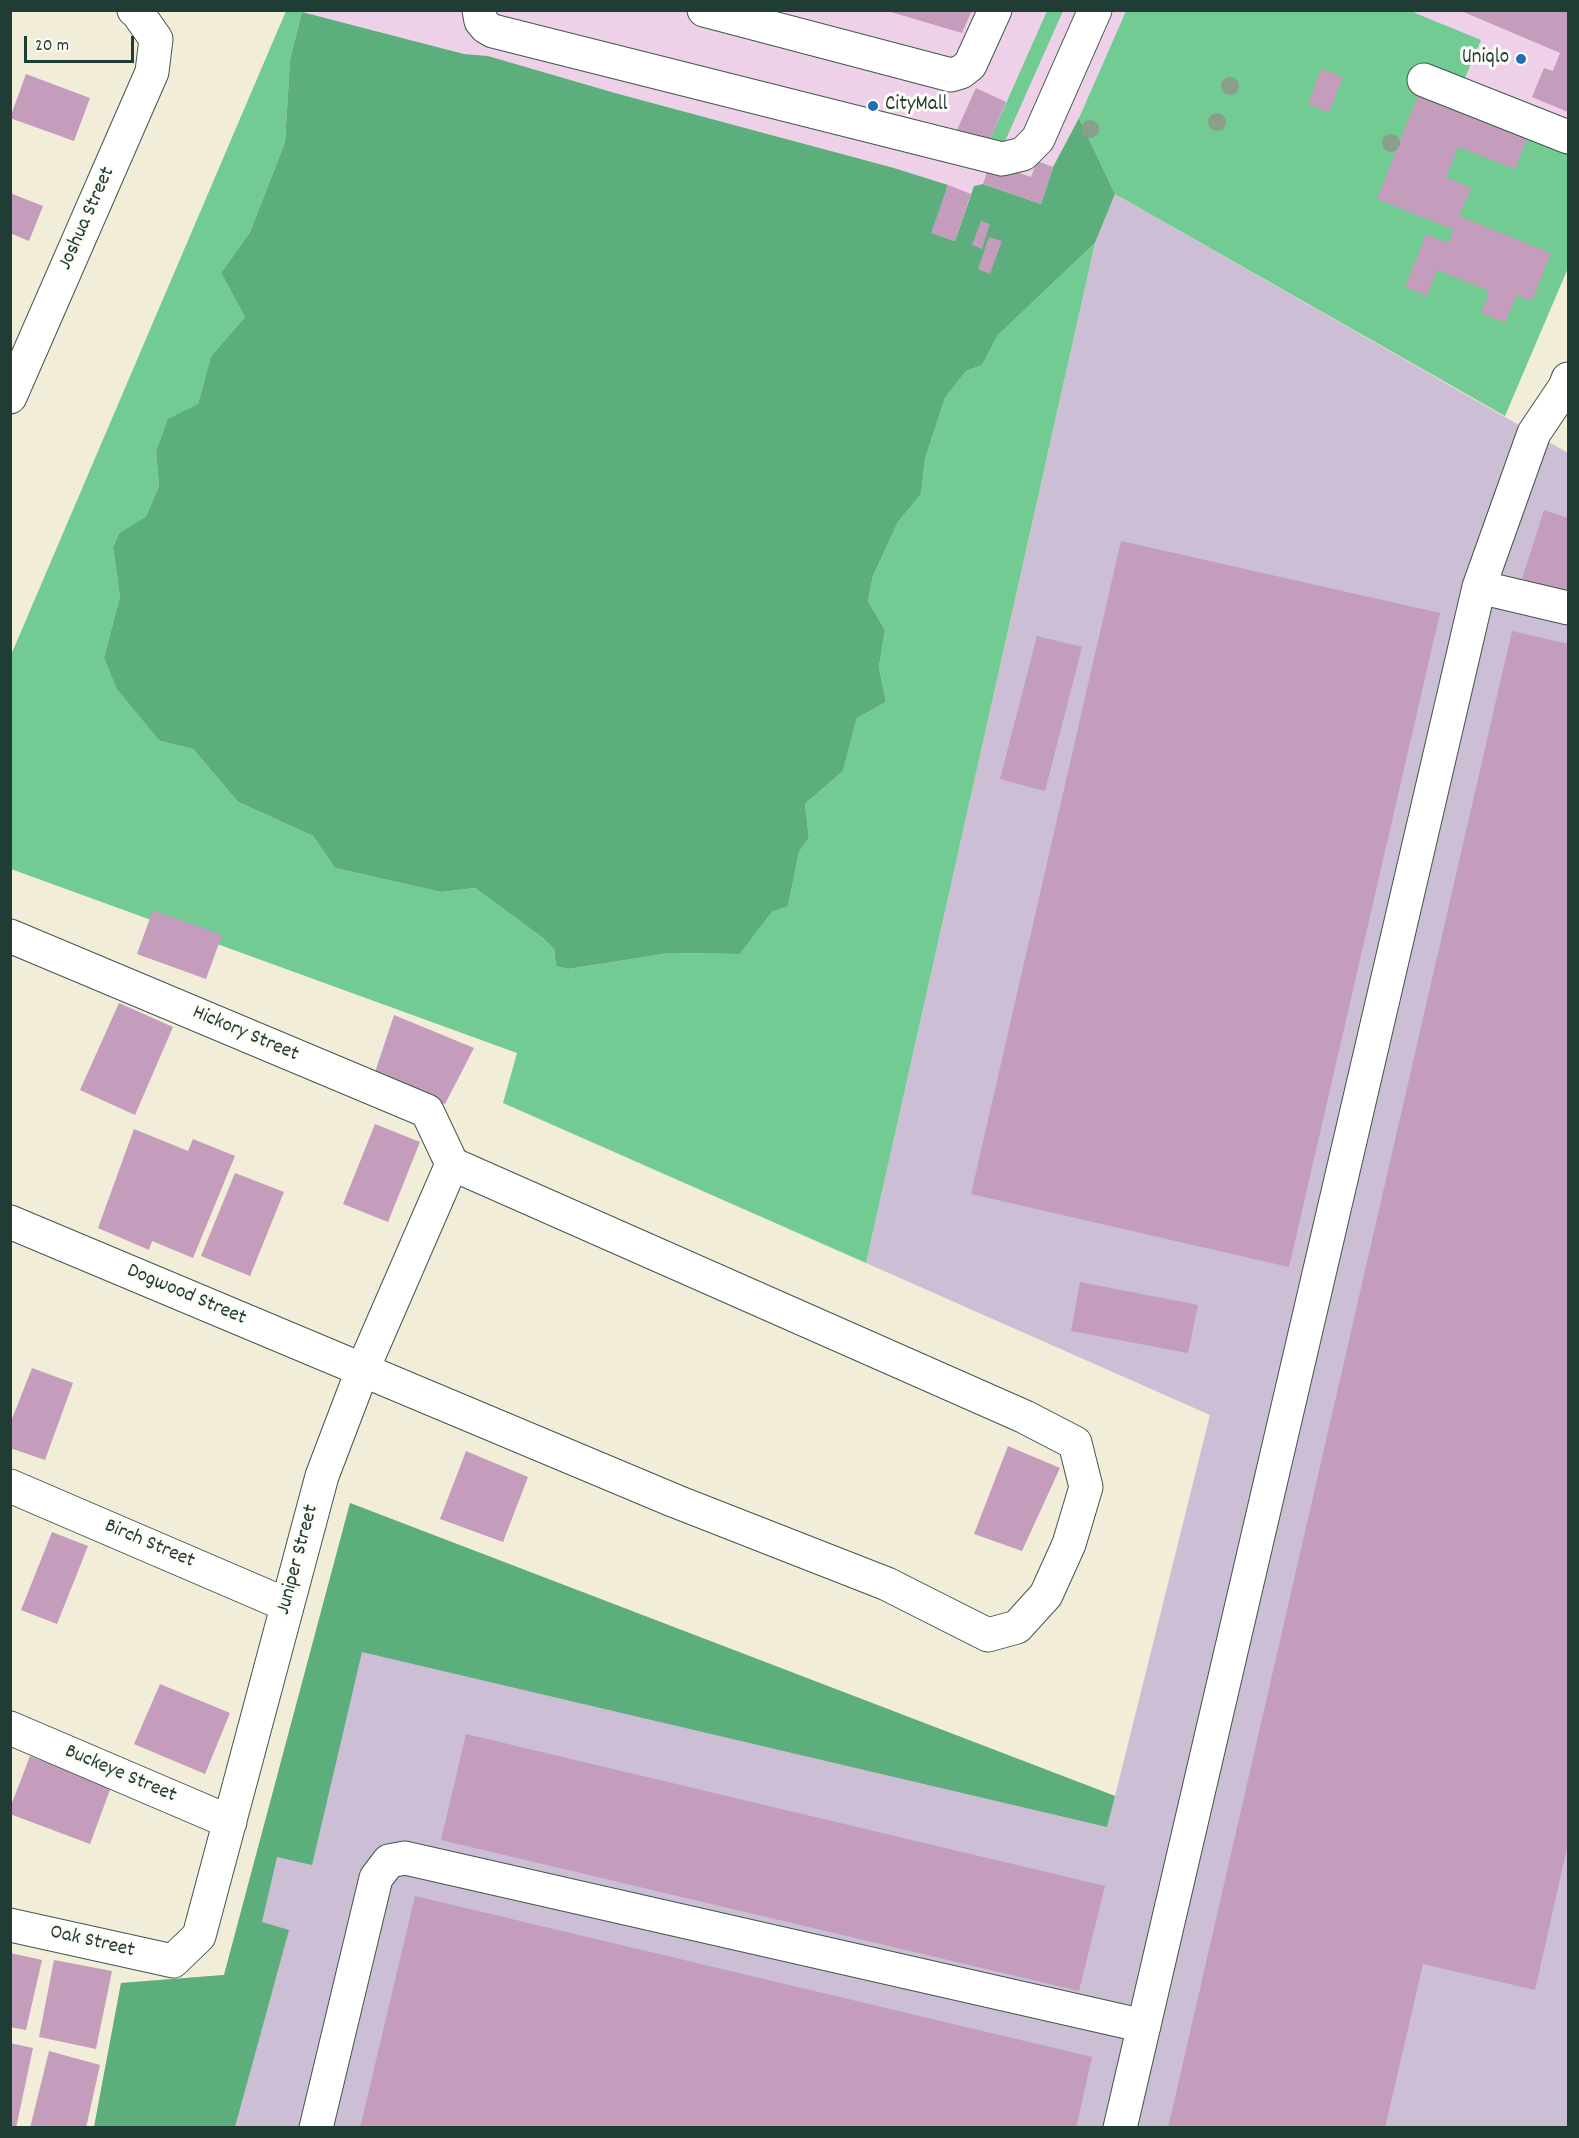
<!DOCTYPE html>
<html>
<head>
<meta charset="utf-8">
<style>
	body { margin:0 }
	#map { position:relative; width:1579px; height:2138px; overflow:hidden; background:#f2edd8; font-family:Dekko,sans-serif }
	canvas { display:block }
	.frame { position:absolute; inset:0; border:12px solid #1f3d34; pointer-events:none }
	.scale { position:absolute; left:24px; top:36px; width:110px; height:27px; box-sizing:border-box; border:3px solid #1f3d34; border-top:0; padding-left:8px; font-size:18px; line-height:21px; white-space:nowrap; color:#1f3d34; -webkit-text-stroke:4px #fdfcf7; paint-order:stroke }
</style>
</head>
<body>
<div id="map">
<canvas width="1579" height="2138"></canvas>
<div class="frame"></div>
<div class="scale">20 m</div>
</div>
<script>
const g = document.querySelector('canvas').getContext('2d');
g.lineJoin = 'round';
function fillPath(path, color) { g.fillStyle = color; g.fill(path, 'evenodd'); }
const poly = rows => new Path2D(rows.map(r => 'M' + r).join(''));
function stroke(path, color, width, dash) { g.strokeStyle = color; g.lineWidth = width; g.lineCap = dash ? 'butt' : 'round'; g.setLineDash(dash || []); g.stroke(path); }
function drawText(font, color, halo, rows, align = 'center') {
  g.font = font + ' Dekko,sans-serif'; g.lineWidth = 6; g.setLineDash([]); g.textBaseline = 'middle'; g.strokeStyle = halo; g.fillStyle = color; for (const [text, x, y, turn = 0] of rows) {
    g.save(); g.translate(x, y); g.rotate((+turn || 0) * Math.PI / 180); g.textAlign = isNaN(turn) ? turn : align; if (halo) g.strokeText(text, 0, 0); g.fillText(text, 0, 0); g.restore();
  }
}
const built = poly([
	[1415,10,1568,11,1568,120,1465,78,1414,13],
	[298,11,1126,11,1079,118,1053,167,1041,204,971,194,894,168,615,93,488,56,464,54]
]);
const industrial = poly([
	[1115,194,1568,453,1568,2127,94,2128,121,1983,224,1975,350,1503,1115,1796,1210,1415,866,1263,1095,243]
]);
const green = poly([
	[286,11,302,12,290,60,285,142,250,232,221,273,245,317,211,356,198,404,156,452,159,486,146,518,119,533,113,547,120,597,104,657,160,741,193,749,238,802,313,836,335,868,441,892,475,888,543,938,554,949,556,966,568,969,670,953,740,954,772,912,788,906,799,852,809,838,805,804,843,771,857,718,886,702,879,667,885,630,868,601,873,576,898,522,921,494,925,459,945,398,966,371,982,365,998,335,1095,243,866,1263,503,1103,517,1053,11,869,11,655],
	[1047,11,1063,11,1006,139,1001,145,988,144],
	[1126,11,1415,11,1415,13,1481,40,1465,78,1568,120,1568,268,1505,416,1115,194,1079,118]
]);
const forest = poly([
	[302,12,464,54,488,56,615,93,894,168,948,185,932,233,955,241,974,186,983,184,1041,204,1053,167,1079,118,1115,194,1095,243,998,335,982,365,966,371,945,398,925,459,921,494,898,522,873,576,868,601,885,630,879,667,886,702,857,718,843,771,805,804,809,838,799,852,788,906,772,912,740,954,670,953,568,969,556,966,554,949,543,938,475,888,441,892,335,868,313,836,238,802,193,749,160,741,117,689,104,657,120,597,113,547,119,533,146,517,159,486,156,452,168,419,198,404,211,356,245,317,221,273,250,232,285,142,290,60],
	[350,1503,1115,1796,1107,1827,362,1652,312,1865,277,1857,262,1922,289,1930,235,2127,94,2127,121,1983,224,1975]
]);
const building = poly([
	[884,10,972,10,962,33],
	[1459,10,1568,10,1568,112,1532,97,1544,68,1553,71,1560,53],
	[1321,69,1343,77,1329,113,1308,104],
	[26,74,90,98,74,141,10,118],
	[976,88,1006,102,988,144,957,130],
	[1418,95,1527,138,1515,169,1458,147,1446,177,1471,188,1459,216,1551,253,1532,301,1517,295,1505,323,1481,313,1489,291,1437,270,1427,296,1405,287,1426,234,1448,243,1454,230,1377,199],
	[1037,161,1053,167,1041,204,983,184,990,163,1031,177],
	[948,185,971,194,955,241,931,233],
	[10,193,43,206,29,241,10,233],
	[981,221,990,224,982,249,972,245],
	[989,237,1002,241,990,274,978,269],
	[1544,510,1568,518,1568,594,1522,579],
	[1121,541,1440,613,1289,1267,971,1194],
	[1512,631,1568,644,1568,1844,1535,1990,1423,1964,1385,2128,1168,2128],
	[1037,636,1082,647,1045,791,1000,779],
	[153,910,222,935,206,979,137,954],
	[119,1003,173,1027,135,1115,80,1090],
	[394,1015,474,1048,445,1104,372,1081],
	[375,1124,420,1142,388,1222,343,1204],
	[134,1129,188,1151,193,1139,235,1156,193,1258,152,1241,149,1250,98,1228],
	[235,1173,284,1192,250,1276,201,1256],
	[1080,1282,1198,1305,1188,1353,1071,1331],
	[32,1368,73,1383,45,1460,10,1448,10,1424],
	[1008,1446,1060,1468,1022,1551,974,1534],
	[466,1451,528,1477,503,1542,440,1519],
	[52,1532,88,1546,57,1624,21,1610],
	[160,1684,230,1713,205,1774,134,1744],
	[466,1734,1105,1886,1079,1991,441,1840],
	[30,1756,111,1787,90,1844,10,1814,10,1808],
	[415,1896,1092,2057,1076,2128,360,2128],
	[10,1953,42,1960,26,2030,10,2027],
	[54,1960,112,1971,96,2049,39,2037],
	[10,2043,33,2048,16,2128,10,2128],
	[49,2051,100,2065,86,2128,30,2128]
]);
const minor = poly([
	[479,10,481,21,486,27,493,31,1002,159,1023,154,1038,139,1095,10],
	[704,10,951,75,961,72,970,65,995,10],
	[1424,80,1568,137],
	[10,397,152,72,156,39,137,12,134,10],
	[1479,587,1568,608],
	[10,936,427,1111,452,1164],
	[10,1222,675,1501,887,1584,988,1635,1017,1627,1046,1595,1069,1544,1086,1487,1075,1443,1025,1417,452,1164],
	[10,1486,287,1605],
	[10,1728,230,1822],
	[10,1925,173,1961,199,1936,322,1476,362,1371,452,1164],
	[316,2128,376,1878,389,1861,405,1858,1144,2026],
	[1120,2128,1479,587,1534,433,1565,387,1568,379]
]);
const trees = [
	[1230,86],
	[1217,122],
	[1090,129],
	[1391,143]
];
const markers = [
	[1521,59,6,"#1f6fb2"],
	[873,106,6,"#1f6fb2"]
];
const poiNames = [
	["Uniqlo",1509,59],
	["CityMall",885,106,"left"]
];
const streetNames = [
	["Joshua Street",88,219,-66],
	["Hickory Street",245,1035,23],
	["Dogwood Street",186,1296,23],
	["Birch Street",149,1545,23],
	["Juniper Street",299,1560,-75],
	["Buckeye Street",120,1775,23],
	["Oak Street",92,1943,13]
];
fillPath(built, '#eed0e8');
fillPath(industrial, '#ccbed4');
fillPath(green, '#71cb92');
fillPath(forest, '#5caf7c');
fillPath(building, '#c39dbb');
stroke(minor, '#3f574d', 35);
stroke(minor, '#fff', 33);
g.fillStyle = '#8a9f8b';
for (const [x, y] of trees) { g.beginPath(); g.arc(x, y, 9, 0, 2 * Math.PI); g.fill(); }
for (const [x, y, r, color] of markers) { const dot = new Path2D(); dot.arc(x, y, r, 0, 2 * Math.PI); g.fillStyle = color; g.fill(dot); stroke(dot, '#fdfcf7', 2); }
drawText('21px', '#1f3d34', '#fdfcf7', poiNames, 'right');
drawText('21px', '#1f3d34', '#fdfcf7', streetNames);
</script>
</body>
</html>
